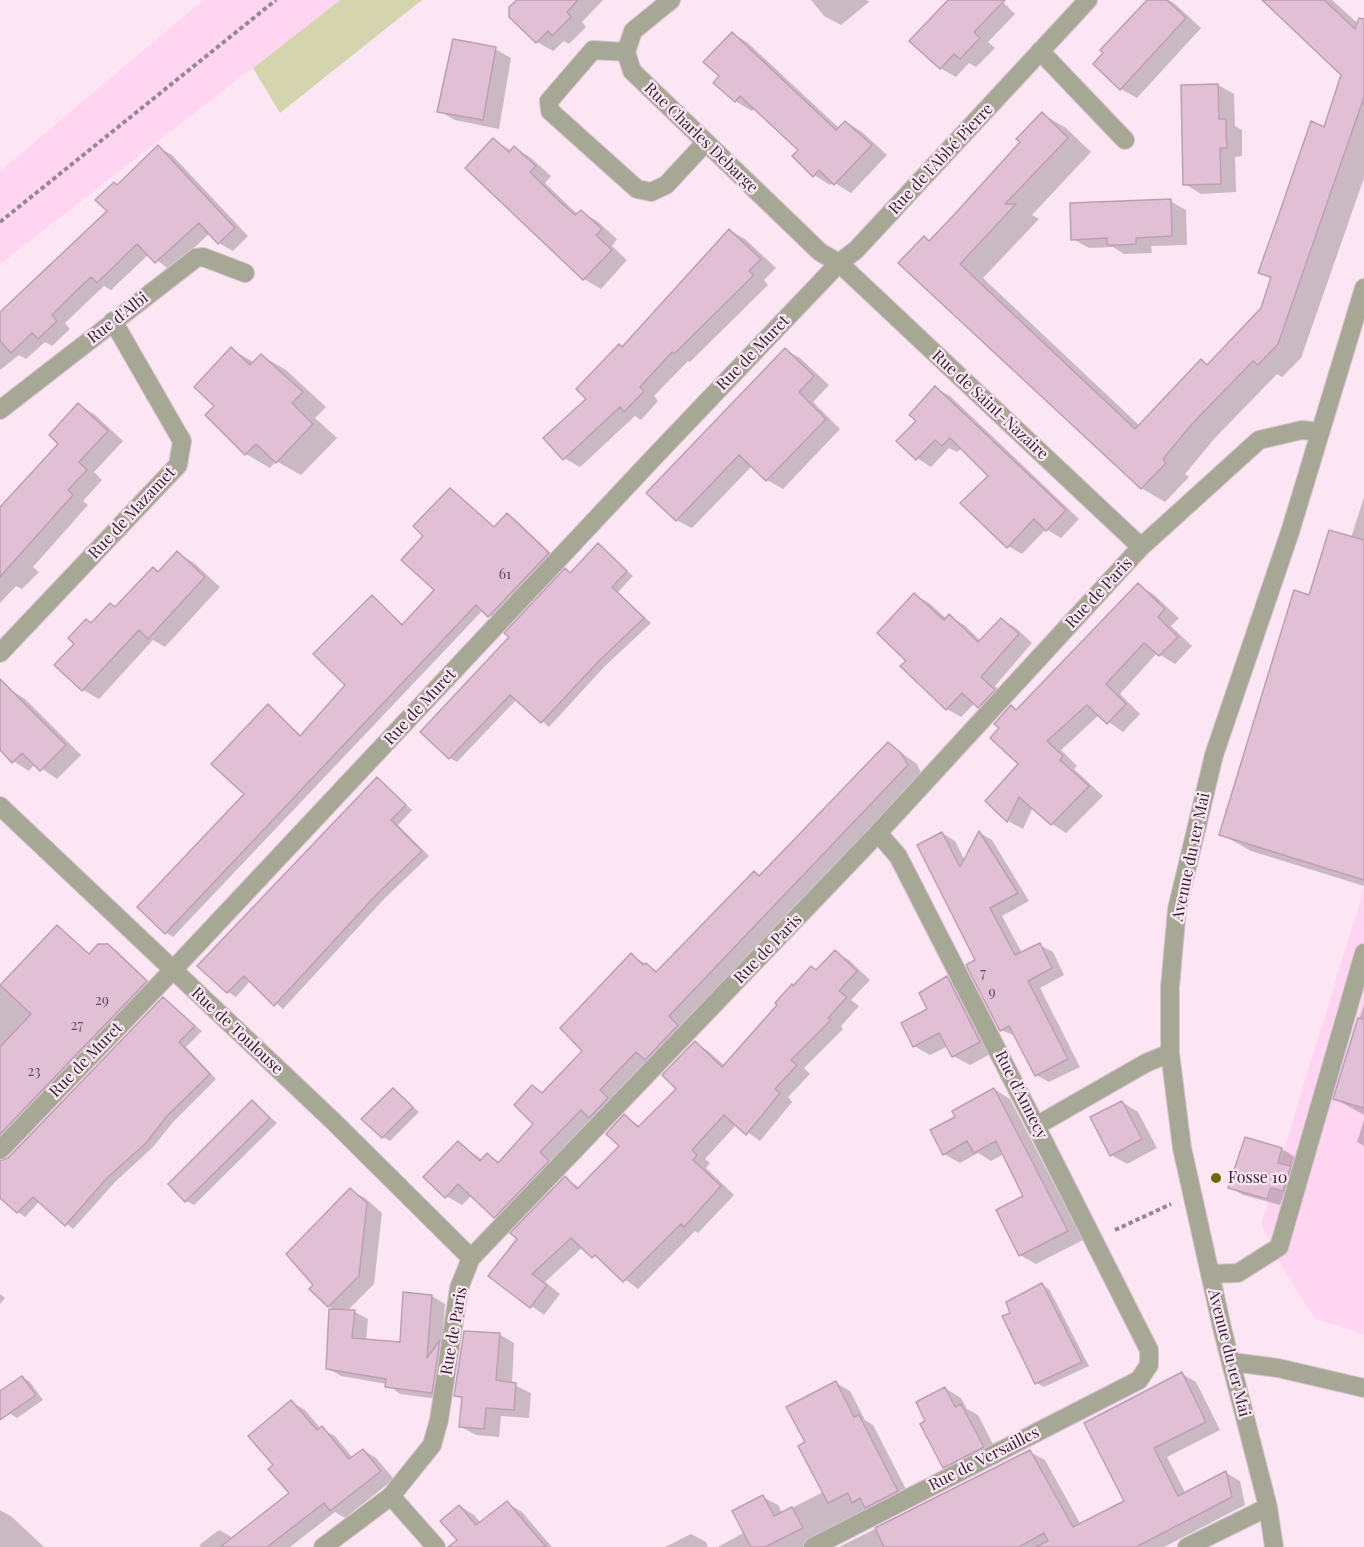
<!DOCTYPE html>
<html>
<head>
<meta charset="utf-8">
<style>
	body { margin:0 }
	canvas { display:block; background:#fce6f4 }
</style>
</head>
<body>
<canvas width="1364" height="1547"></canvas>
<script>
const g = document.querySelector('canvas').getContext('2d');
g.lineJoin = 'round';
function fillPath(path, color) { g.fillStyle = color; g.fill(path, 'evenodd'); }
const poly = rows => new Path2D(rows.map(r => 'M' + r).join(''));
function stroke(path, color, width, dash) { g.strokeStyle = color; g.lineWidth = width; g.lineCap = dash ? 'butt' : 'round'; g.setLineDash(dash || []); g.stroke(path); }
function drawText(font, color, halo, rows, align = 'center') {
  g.font = font + ' "Playfair Display",serif'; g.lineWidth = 4.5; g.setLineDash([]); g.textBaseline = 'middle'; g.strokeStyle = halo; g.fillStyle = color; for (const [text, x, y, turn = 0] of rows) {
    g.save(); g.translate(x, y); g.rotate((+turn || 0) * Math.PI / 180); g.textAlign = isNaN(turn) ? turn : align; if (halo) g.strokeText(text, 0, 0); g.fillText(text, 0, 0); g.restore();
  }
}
const built = poly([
	[203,0,340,0,0,264,0,171],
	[1364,888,1364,1334,1315,1319,1284,1270,1261,1224]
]);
const green = poly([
	[340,0,422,0,280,113,253,68]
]);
const shadow = poly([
	[520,0,603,0,582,22,586,27,569,44,564,41,553,51,537,42],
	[811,0,867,0,869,2,841,25,824,16],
	[949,0,1001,0,1015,14,988,42,995,48,976,67,969,63,956,77,940,68],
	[1155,0,1168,0,1175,4,1201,28,1137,98,1121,89],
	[1264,0,1332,0,1364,29,1364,178,1301,358,1282,377,1277,374,1215,438,1185,474,1189,477,1165,502,1141,488,924,238,930,242,1022,142,1042,114,1066,128,1091,152,1032,215,1039,219,983,278,1140,426,1201,361,1209,365,1262,309,1272,279,1260,273,1325,129,1342,74],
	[732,33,748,43,840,129,846,122,862,132,887,155,851,193,833,182,830,185,814,175,800,150,755,108,752,111,735,101,721,76],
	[495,49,511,58,499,129,455,120,439,111],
	[1218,85,1234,94,1235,126,1242,130,1242,156,1235,157,1236,192,1201,194,1185,184],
	[493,140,512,151,515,148,531,158,551,176,545,183,572,209,578,214,581,212,597,221,617,239,612,246,627,260,601,289,584,279,467,168],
	[158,147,172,155,248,236,233,251,219,243,210,233,170,270,149,254,111,290,104,286,86,303,65,323,70,329,52,346,45,342,26,359,19,355,0,370,0,314,109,211,118,186],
	[1170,201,1186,210,1187,245,1151,246,1152,253,1124,254,1113,247,1089,248,1073,239],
	[729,230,745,239,776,268,764,280,768,285,690,362,688,361,654,396,658,401,641,420,635,416,580,467,564,458,589,399],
	[231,349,255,363,262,356,286,370,326,407,315,418,337,438,301,475,276,461,270,468,246,454],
	[785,350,800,358,829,385,813,402,840,429,783,489,767,480,752,466,692,528,676,520],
	[935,388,950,396,1079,519,1061,538,1046,529,1022,554,1008,546,991,476,962,448,957,452,949,448,931,467,917,458,918,421],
	[78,405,94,414,123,441,94,472,102,480,83,501,88,505,33,567,39,572,22,589,16,586,0,603,0,523,60,444],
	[451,490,495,528,508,515,515,519,556,558,497,620,483,610,173,937,166,932,246,794,268,706,302,736,347,685,372,597,404,625,436,590,425,536],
	[1364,497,1364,886,1251,851,1221,834,1310,597,1351,538],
	[598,545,633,576,618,592,651,623,605,666,549,727,517,699,457,762,450,758,511,637],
	[178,553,194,563,220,587,165,647,153,640,99,699,83,690,56,665,93,624,159,573],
	[1138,585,1153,594,1179,618,1171,626,1192,646,1175,664,1157,653,1120,694,1140,714,1123,732,1099,715,1061,750,1077,766,1074,769,1103,796,1066,833,1052,824,1033,807,1023,829,1008,821,987,801,1020,764,1001,728,1011,707,1018,711],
	[915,595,929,603,947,619,950,616,964,625,981,641,1001,619,1016,628,1032,643,995,686,1008,699,993,715,975,703,961,717,947,709,908,661],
	[9,689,25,699,81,755,57,779,35,764,29,771,13,761,0,749,0,698],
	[889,744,917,764,922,775,510,1226,495,1217,472,1195,462,1205,446,1196,458,1143,483,1160,488,1155,500,1162,535,1124,532,1086,544,1093,584,1051,632,955,658,972,754,873,761,876],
	[377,779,412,810,398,825,429,856,385,898,283,1009,251,980,236,997,228,992,200,966],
	[942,833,955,841,965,861,980,833,992,840,1029,901,1002,916,1022,953,1040,945,1053,952,1064,975,1040,988,1080,1067,1049,1082,1036,1075,1016,1036,1001,1030,977,960],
	[58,927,90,954,107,946,116,950,153,986,0,1146,0,987],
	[835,952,849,960,870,980,851,1000,859,1006,841,1026,843,1029,804,1068,810,1074,788,1097,792,1102,760,1141,737,1124,705,1159,710,1163,706,1168,734,1195,698,1233,695,1231,638,1289,583,1247,545,1282,560,1294,544,1315,491,1276,565,1178,580,1188,621,1145,625,1116,641,1127,678,1089,695,1043,708,1051,725,1066,794,988,817,971],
	[947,978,963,987,996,1051,970,1065,953,1056,948,1046,930,1055,914,1046,929,1010],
	[163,999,202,1031,186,1047,216,1079,174,1121,153,1147,115,1182,73,1229,40,1201,25,1217,18,1212,0,1195,0,1162,9,1159],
	[1364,1004,1364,1115,1335,1099],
	[393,1089,419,1112,390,1141,383,1137],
	[994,1089,1010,1099,1083,1240,1036,1264,1020,1255,1025,1196,1004,1154,991,1161,978,1153,960,1163,944,1154,957,1117],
	[252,1102,277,1123,194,1205,186,1201],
	[1122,1102,1138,1112,1157,1148,1127,1164,1111,1155],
	[1364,1120,1364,1146,1357,1142],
	[1246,1138,1282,1149,1295,1157,1291,1169,1303,1175,1297,1197,1284,1194,1280,1205,1243,1195,1230,1187],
	[350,1190,365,1198,382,1213,374,1284,347,1311,355,1312,368,1319,366,1341,401,1344,432,1296,445,1304,442,1343,445,1400,400,1394,387,1384,341,1376,327,1368,336,1311,328,1306,315,1285],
	[1042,1285,1049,1289,1089,1366,1044,1387,1037,1383,1012,1313],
	[0,1294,5,1298,0,1304],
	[499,1334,514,1343,512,1384,531,1393,529,1418,501,1416,499,1437,476,1435,461,1427,463,1399,456,1395],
	[1182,1374,1196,1382,1220,1430,1167,1457,1186,1494,1226,1473,1240,1481,1245,1505,1164,1547,839,1547,1030,1452,1045,1460,1081,1525,1126,1502],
	[22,1377,30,1382,43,1400,17,1418,9,1413,0,1401,0,1393],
	[836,1383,850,1391,865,1420,873,1425,911,1499,820,1547,718,1547,745,1532,763,1497,778,1505,782,1513,823,1492,808,1443],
	[945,1388,961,1398,967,1409,978,1415,999,1456,961,1476,944,1467,927,1422],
	[291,1402,305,1410,321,1429,335,1436,353,1458,363,1450,376,1458,394,1479,345,1518,335,1512,290,1547,201,1547,199,1545,219,1530,233,1538,292,1494,275,1466],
	[507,1503,522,1512,552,1547,464,1547,460,1506,474,1515,481,1523],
	[0,1510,12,1517,44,1547,0,1547],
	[691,1534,706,1542,708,1547,665,1547]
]);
const building = poly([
	[517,0,578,0,567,12,571,17,552,36,548,31,536,43,509,17,509,7,517,0],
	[948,0,1005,0,974,32,980,38,960,59,954,54,940,69,909,41,948,0],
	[1147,0,1167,0,1186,18,1120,90,1093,64,1103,53,1100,50,1147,0],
	[1262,0,1324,0,1355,29,1359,18,1364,19,1364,97,1278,344,1258,365,1253,361,1192,424,1163,459,1166,463,1141,489,898,263,924,236,929,241,952,217,1020,142,1016,139,1042,112,1068,138,1005,204,1016,204,960,264,1135,429,1201,359,1207,365,1261,308,1271,277,1258,273,1278,217,1311,121,1324,127,1341,75,1262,0],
	[732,32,836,130,845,121,872,145,834,185,819,170,813,177,792,156,798,150,740,96,735,102,713,83,719,76,703,62,732,32],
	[453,39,496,47,483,120,437,112,453,39],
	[1218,84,1219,119,1226,119,1226,134,1227,148,1220,148,1221,184,1183,185,1181,85,1218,84],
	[493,138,509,152,514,146,536,166,530,172,556,198,575,215,581,210,602,229,596,235,612,250,583,280,465,168,493,138],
	[158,145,235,228,218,244,199,223,155,263,137,244,97,283,91,277,72,295,52,315,57,321,38,339,32,333,11,353,0,341,0,312,107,211,95,200,114,182,117,185,158,145],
	[1171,199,1172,236,1136,238,1136,244,1122,245,1107,245,1107,238,1071,240,1070,203,1171,199],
	[729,229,761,259,749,271,754,275,674,354,672,352,640,387,644,391,624,412,620,407,563,460,543,438,586,399,576,389,619,344,622,347,729,229],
	[231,347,250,365,261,354,303,392,292,403,313,424,276,463,256,444,245,455,205,415,214,406,194,387,231,347],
	[785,348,814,376,799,392,826,419,766,481,739,455,676,521,646,493,785,348],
	[935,386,1066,510,1046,531,1034,519,1007,548,960,503,988,476,950,438,942,446,935,440,916,460,896,441,916,421,909,415,935,386],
	[78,403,108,431,79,462,87,470,68,490,73,495,0,577,0,507,58,444,49,435,78,403],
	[450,488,494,527,507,513,549,553,488,617,476,605,165,934,137,907,244,794,211,764,268,704,300,736,345,685,313,654,372,595,402,625,434,590,401,560,423,536,413,526,450,488],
	[1329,530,1364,540,1364,880,1219,835,1294,590,1309,595,1329,530],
	[598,543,627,571,612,587,644,618,598,662,541,723,510,695,449,759,420,732,509,637,504,633,565,568,570,573,598,543],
	[177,551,205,577,148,639,139,630,82,691,54,665,74,644,68,638,86,619,91,623,110,603,115,607,153,567,158,572,177,551],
	[1138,583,1165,609,1158,617,1178,637,1159,656,1144,643,1106,684,1126,704,1107,724,1087,705,1047,741,1063,756,1060,760,1089,786,1051,825,1019,797,1007,822,985,801,1018,764,990,738,999,728,994,724,1011,705,1016,710,1138,583],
	[914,593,944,620,949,614,978,642,1001,618,1019,634,981,677,995,690,978,708,962,693,946,710,900,666,906,661,877,633,914,593],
	[0,679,66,745,40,771,22,753,12,763,0,750,0,679],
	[888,742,901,753,908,765,669,1016,678,1025,645,1060,636,1052,600,1090,608,1098,589,1118,581,1110,540,1152,549,1161,494,1218,458,1184,445,1198,423,1177,458,1141,480,1161,487,1153,498,1163,533,1124,514,1105,532,1085,542,1093,582,1051,560,1028,631,953,643,965,646,963,656,972,754,871,759,876,888,742],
	[377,777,406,805,391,820,422,851,377,894,274,1006,244,976,227,993,197,966,377,777],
	[979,831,1018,893,990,908,1015,955,1040,943,1052,968,1028,981,1068,1059,1035,1076,1009,1026,1000,1031,966,965,975,960,917,845,942,832,960,867,979,831],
	[57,925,89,954,98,944,108,944,147,981,0,1134,0,1047,31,1014,0,985,57,925],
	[835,950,857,971,839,991,847,997,828,1018,831,1020,791,1060,797,1065,775,1089,780,1093,746,1135,724,1115,692,1150,697,1155,693,1160,721,1186,684,1227,681,1224,623,1282,595,1255,592,1258,571,1238,532,1274,547,1285,530,1308,488,1276,517,1239,510,1233,565,1176,577,1189,619,1146,606,1134,624,1114,638,1127,676,1089,662,1075,695,1041,722,1067,777,1005,775,1003,792,984,793,986,811,966,816,970,835,950],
	[947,976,980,1042,952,1057,939,1033,913,1047,901,1023,927,1009,919,993,947,976],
	[163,997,195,1026,179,1042,210,1074,167,1116,146,1143,107,1178,65,1226,33,1197,17,1213,0,1198,0,1161,8,1158,163,997],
	[1358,1018,1364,1019,1364,1108,1333,1099,1358,1018],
	[393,1088,413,1107,382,1138,361,1119,393,1088],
	[994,1088,1068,1231,1019,1256,996,1210,1023,1196,996,1141,974,1153,967,1141,943,1155,930,1130,955,1117,952,1111,994,1088],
	[252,1100,270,1118,185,1202,168,1184,252,1100],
	[1122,1101,1142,1139,1110,1156,1090,1117,1122,1101],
	[1245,1137,1282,1148,1278,1163,1291,1166,1283,1191,1271,1188,1267,1199,1228,1188,1245,1137],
	[350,1188,367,1203,359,1276,328,1307,309,1289,313,1285,286,1254,350,1188],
	[1042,1283,1082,1362,1035,1384,1002,1316,1010,1313,1006,1302,1042,1283],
	[403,1292,432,1295,427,1358,440,1340,432,1393,385,1387,386,1379,326,1369,329,1309,355,1310,352,1338,400,1342,403,1292],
	[464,1331,500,1333,496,1380,516,1383,514,1410,486,1408,484,1429,459,1427,462,1397,454,1396,464,1331],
	[1182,1372,1206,1422,1154,1448,1178,1496,1226,1471,1232,1497,1136,1547,1036,1547,1048,1541,1044,1533,1019,1547,884,1547,875,1528,1030,1450,1073,1527,1124,1501,1084,1423,1182,1372],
	[22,1376,36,1395,0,1420,0,1391,22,1376],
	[836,1381,854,1417,859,1415,898,1491,865,1508,860,1498,852,1503,848,1493,828,1503,798,1446,805,1442,786,1407,836,1381],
	[945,1387,955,1407,961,1404,984,1447,943,1468,920,1424,925,1421,916,1402,945,1387],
	[291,1400,317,1430,322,1426,349,1459,363,1449,381,1471,330,1511,324,1503,267,1547,220,1547,289,1493,268,1469,273,1465,248,1436,291,1400],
	[763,1495,774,1516,792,1507,803,1528,765,1547,751,1547,732,1511,763,1495],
	[507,1501,546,1547,448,1547,457,1540,440,1521,459,1505,476,1525,507,1501]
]);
const path = poly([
	[0,222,276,0],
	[1115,1230,1171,1204]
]);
const minor = poly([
	[671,0,633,31,626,52,632,71,820,252,839,263,1141,547],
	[1040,51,1125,140],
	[626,52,593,50,549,101,550,111,637,189,651,192,666,185,706,142],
	[0,410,196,258,203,257,245,273],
	[0,653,178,465,182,441,113,321],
	[0,806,332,1120,471,1258],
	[1036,1126,1146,1063,1170,1053],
	[0,1150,172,971,657,454,839,263,856,250,1088,0],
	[1210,1274,1238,1273,1279,1247,1364,953],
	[1232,1362,1278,1368,1364,1388],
	[391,1496,436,1547],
	[323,1547,391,1496,432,1445,439,1420,459,1288,471,1258,878,833,1141,547,1259,440,1302,430,1320,432],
	[813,1547,1139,1380,1149,1365,1149,1350,1036,1126,898,856,878,833],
	[1187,1547,1268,1507],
	[1274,1547,1268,1507,1223,1332,1182,1148,1170,1053,1170,987,1177,909,1214,755,1290,532,1364,288]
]);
const markers = [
	[1216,1178,6,"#6c6904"]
];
const numberNames = [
	["61",505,575],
	["7",983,974],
	["9",992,993],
	["29",102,1001],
	["27",77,1026],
	["23",34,1072]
];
const streetNames = [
	["Rue Charles Debarge",701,138,44],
	["Rue de l'Abbé Pierre",941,159,-47],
	["Rue d'Albi",118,318,-38],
	["Rue de Muret",753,353,-46],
	["Rue de Saint-Nazaire",990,405,43],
	["Rue de Mazamet",132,513,-47],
	["Rue de Paris",1099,593,-47],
	["Rue de Muret",420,707,-47],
	["Avenue du 1er Mai",1191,857,-78],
	["Rue de Paris",768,949,-46],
	["Rue de Toulouse",237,1031,43],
	["Rue de Muret",86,1060,-46],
	["Rue d'Annecy",1021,1095,63],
	["Rue de Paris",454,1331,-80],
	["Avenue du 1er Mai",1229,1353,76],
	["Rue de Versailles",984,1459,-27]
];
const poiNames = [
	["Fosse 10",1228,1178]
];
fillPath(built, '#ffd5f1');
fillPath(green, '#d4d4af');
fillPath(shadow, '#0003');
fillPath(building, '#e1bfd5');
stroke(building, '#bf9eb4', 1.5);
stroke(minor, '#d8c3d1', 20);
stroke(path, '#988692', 4, [4.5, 3]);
stroke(minor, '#a7a796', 18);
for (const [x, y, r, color] of markers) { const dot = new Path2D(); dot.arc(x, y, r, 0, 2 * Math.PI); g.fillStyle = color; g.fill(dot); stroke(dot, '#fce6f4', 2); }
drawText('14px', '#5e4c58', null, numberNames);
drawText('16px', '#33262f', '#fce6f4', streetNames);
drawText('16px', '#33262f', '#fce6f4', poiNames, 'left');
</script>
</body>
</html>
